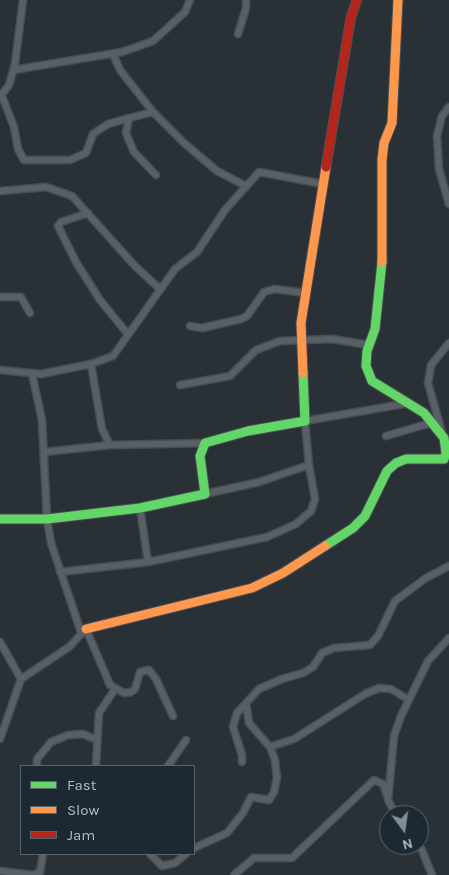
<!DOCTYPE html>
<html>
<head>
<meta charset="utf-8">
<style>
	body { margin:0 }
	#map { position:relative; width:449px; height:875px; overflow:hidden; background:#293137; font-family:Karla,sans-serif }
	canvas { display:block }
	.legend { position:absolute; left:20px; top:765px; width:175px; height:90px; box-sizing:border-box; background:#1c2932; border:1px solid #58656e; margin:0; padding:6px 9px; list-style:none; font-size:15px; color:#b2bec8 }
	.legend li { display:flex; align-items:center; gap:10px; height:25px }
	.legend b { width:25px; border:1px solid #58656e }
	.north { position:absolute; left:379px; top:805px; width:50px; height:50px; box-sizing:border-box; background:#1c2932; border:1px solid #58656e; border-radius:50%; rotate:166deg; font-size:14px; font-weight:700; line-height:20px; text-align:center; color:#b2bec8 }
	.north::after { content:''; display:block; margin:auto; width:18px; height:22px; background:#828d95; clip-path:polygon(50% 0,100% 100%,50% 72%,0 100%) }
</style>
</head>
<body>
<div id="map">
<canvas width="449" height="875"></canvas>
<ul class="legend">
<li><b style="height:6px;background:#63d668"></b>Fast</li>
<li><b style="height:6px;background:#ff974d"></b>Slow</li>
<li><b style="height:6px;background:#b3261e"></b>Jam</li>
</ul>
<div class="north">N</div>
</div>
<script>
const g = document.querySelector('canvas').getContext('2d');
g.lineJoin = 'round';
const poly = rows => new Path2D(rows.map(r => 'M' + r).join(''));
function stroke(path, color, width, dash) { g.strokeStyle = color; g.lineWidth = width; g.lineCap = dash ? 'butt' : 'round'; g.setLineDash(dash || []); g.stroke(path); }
const street = poly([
	[238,34,246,8,246,0],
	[113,54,120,70,153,112,183,142,217,171,246,186],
	[13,70,122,52,153,41,185,12,190,0],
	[2,96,14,127,18,149,24,160,70,160,86,153,93,134,108,124,129,118],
	[0,97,9,85,15,64,23,0],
	[449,107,442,116,437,136,439,169,449,204],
	[153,112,129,118,126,133,134,152,156,175],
	[0,191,46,187,72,196,135,266,160,289],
	[88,213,61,222,58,226,76,262,100,300,127,333],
	[0,297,21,297,30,313],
	[190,326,202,328,241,319,247,316,264,292,274,289,306,293],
	[91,364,102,429,110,445],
	[0,370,41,374,91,364,113,356,175,269,197,252,225,210,259,172,323,184],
	[32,374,42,420,47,519,51,543,81,632],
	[180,385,230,376,256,350,280,341,332,339,369,345],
	[386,436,431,423],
	[443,436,428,383,431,365,449,343],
	[44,452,110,445,205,443],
	[205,494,259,482,309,465,305,421,409,403],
	[140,508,148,562],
	[60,572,148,562,267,537,296,524,311,511,315,499,309,465],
	[0,642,21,679,0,739],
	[21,679,69,647,86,629,110,685,124,693,131,692,135,689,140,672,149,670,156,679,173,716],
	[270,747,294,739,365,694,379,688,391,689,409,700],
	[242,762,242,755,233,727,237,713,259,689,282,679,303,673,313,667,322,653,334,648,370,645,378,636,395,601,426,578,449,566],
	[37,766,37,759,51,742,68,735,83,734,97,740],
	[96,766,99,713,115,689],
	[168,766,186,740],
	[396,815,388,800,394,736,401,716,428,661,449,638],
	[418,845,422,850,432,875],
	[194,848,227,833,243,813,251,797,269,800,274,792,277,778,275,760,270,747,249,723,246,703],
	[150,854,162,866,175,863,186,854],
	[0,871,33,875,40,872,43,854],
	[234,875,254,858,292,858,374,780,383,784,388,798]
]);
const fast = poly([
	[0,519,47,519,140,508,205,494,200,456,205,443,248,431,305,421,303,373],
	[325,546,353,528,365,516,387,471,396,463,406,459,444,459,446,453,444,438,424,413,372,381,366,366,367,351,375,329,382,262]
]);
const slow = poly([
	[382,262,382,160,384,143,392,123,398,0],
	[303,373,301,323,326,167],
	[86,629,252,588,283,573,325,546]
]);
const jam = poly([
	[326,167,351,17,357,0]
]);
stroke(street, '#474d52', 9);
stroke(fast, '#474d52', 11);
stroke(slow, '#474d52', 11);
stroke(jam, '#474d52', 11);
stroke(street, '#596065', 6);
stroke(fast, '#63d668', 9);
stroke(slow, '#ff974d', 9);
stroke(jam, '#b3261e', 9);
</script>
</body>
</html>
